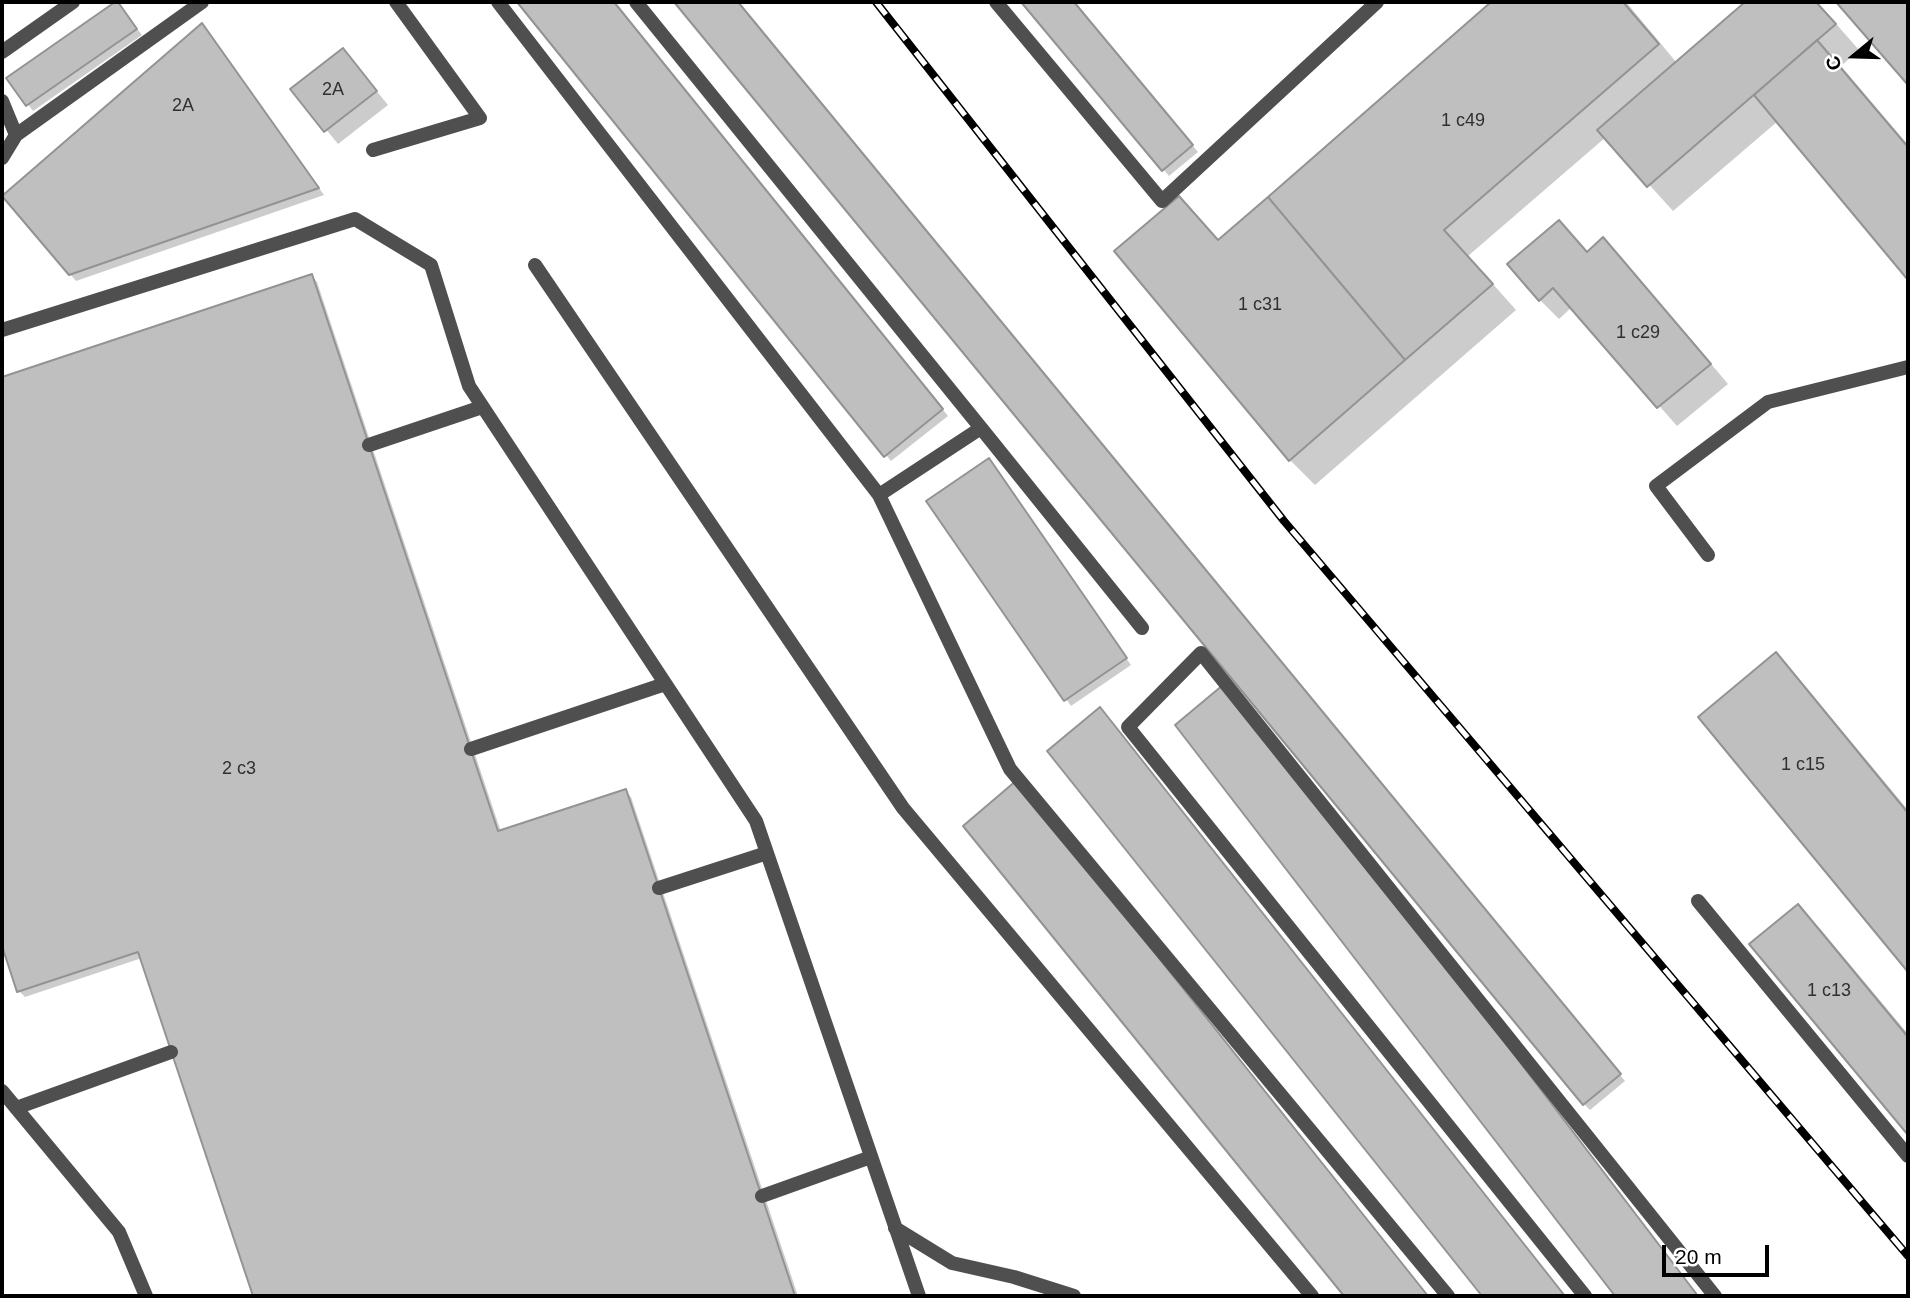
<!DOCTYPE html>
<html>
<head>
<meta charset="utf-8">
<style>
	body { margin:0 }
	#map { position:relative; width:1910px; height:1298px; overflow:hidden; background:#fff; font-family:Helvetica,sans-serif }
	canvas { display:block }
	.frame { position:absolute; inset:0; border:4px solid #000; pointer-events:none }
	.north { position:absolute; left:1819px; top:21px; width:70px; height:70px; -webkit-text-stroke:5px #fff; paint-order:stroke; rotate:251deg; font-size:19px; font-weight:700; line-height:28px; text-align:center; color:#000 }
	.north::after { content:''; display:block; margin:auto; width:24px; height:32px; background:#000; clip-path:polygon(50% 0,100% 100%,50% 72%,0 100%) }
	.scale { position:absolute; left:1662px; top:1245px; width:107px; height:32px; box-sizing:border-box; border:4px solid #000; border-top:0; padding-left:9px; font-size:21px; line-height:24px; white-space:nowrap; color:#000; -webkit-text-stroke:5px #fff; paint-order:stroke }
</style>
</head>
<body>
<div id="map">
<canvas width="1910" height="1298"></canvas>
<div class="frame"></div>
<div class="north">С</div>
<div class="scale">20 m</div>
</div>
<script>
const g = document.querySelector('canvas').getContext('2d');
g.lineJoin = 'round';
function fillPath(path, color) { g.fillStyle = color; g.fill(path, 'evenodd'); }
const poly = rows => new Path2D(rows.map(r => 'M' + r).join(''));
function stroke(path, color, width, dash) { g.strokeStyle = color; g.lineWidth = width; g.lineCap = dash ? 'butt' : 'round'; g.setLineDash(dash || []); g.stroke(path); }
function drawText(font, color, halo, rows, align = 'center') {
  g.font = font + ' Helvetica,sans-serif'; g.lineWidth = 6; g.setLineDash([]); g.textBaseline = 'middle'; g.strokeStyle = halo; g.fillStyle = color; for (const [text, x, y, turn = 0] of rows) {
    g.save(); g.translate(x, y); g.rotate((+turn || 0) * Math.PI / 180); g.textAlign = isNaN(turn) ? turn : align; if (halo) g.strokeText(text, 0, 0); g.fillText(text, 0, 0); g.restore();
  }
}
const shadow = poly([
	[519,2,613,2,948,416,891,461],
	[676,2,737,2,1625,1081,1590,1110,1584,1104],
	[1024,2,1073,2,1198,152,1169,176],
	[1494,2,1626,2,1677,63,1748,2,1817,2,1859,50,1841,66,1908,145,1908,277,1778,121,1673,211,1606,137,1468,256,1516,310,1315,485,1290,460,1179,198,1220,241],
	[1838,2,1908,2,1908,82],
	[117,3,142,35,33,111,9,78],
	[202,25,324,195,76,281,70,274],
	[343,50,388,105,338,144,293,89],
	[1559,222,1588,253,1603,239,1622,258,1728,384,1677,426,1572,307,1559,319,1540,300],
	[311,276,317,282,501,832,625,791,631,797,798,1296,255,1296,142,958,25,997,19,991,2,940,2,379],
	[989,460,1131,665,1071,706,929,502],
	[1775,655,1800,680,1908,810,1908,969,1700,718],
	[1798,906,1822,931,1908,1034,1908,1132,1751,945]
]);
const building = poly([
	[115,2,118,2,137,29,26,106,6,78,115,2],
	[517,2,614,2,943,409,884,457,517,2],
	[674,2,738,2,1621,1074,1583,1105,674,2],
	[1021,2,1074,2,1193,145,1162,171,1021,2],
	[1491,2,1623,2,1659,44,1444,230,1493,284,1405,360,1268,197,1491,2],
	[1745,2,1816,2,1836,24,1647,187,1597,130,1745,2],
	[1836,2,1908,2,1908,85,1836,2],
	[202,23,319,188,69,275,2,196,202,23],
	[1817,40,1908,147,1908,280,1754,95,1817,40],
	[343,48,377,91,324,132,290,89,343,48],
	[1179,196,1218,240,1268,197,1405,360,1289,461,1114,251,1179,196],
	[1559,220,1587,252,1603,237,1711,364,1657,408,1553,288,1539,301,1507,264,1559,220],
	[312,274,498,831,626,789,795,1296,253,1296,138,952,17,992,2,946,2,377,312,274],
	[989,458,1127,658,1064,701,926,501,989,458],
	[1776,652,1908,813,1908,972,1698,717,1776,652],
	[1229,680,1698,1296,1615,1296,1175,725,1229,680],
	[1100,707,1565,1296,1482,1296,1047,751,1100,707],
	[1017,780,1428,1296,1344,1296,963,826,1017,780],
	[1798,904,1908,1037,1908,1135,1749,944,1798,904]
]);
const lane = poly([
	[498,2,879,495,1010,769,1448,1296],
	[636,2,981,428],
	[996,2,1162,201,1377,2],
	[2,52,73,2],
	[2,101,16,135,2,158],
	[16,135,202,2],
	[373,150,480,118,396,2],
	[535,265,903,808,1312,1296],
	[2,330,355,219,431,265,469,386,756,821,919,1296],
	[369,445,482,407],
	[879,495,981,428,1142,628],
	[1708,555,1656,486,1768,402,1908,367],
	[471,749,665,684],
	[659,888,767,853],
	[1698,901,1908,1156],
	[2,1091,119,1232,146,1296],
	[16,1108,171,1052],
	[762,1196,871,1157],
	[895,1228,952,1263,1014,1277,1074,1296],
	[1585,1296,1128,727,1201,653,1715,1296]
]);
const rail = poly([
	[876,2,1284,521,1908,1256]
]);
const numberNames = [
	["2А",333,90],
	["2А",183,106],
	["1 с49",1463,121],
	["1 с31",1260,305],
	["1 с29",1638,333],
	["1 с15",1803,765],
	["2 с3",239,769],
	["1 с13",1829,991]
];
fillPath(shadow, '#0003');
fillPath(building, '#bfbfbf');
stroke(building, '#939393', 2);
stroke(lane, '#4f4f4f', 14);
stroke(rail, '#000', 8);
stroke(rail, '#fff', 5, [16]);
drawText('18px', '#303030', null, numberNames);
</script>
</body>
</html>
